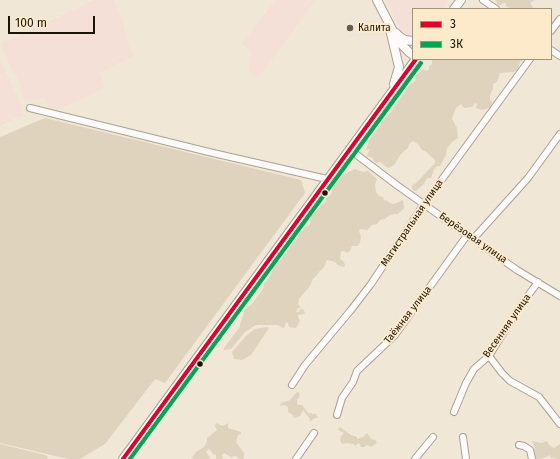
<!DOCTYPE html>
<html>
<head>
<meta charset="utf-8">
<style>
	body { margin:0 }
	#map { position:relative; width:560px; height:459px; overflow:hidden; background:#f1e7d6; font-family:"Fira Sans",sans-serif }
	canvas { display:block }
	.legend { position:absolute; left:412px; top:8px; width:140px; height:52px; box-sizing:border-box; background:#fceacb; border:1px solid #a1947d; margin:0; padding:5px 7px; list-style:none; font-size:12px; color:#191308 }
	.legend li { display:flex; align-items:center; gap:8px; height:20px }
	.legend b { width:20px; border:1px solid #a1947d }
	.scale { position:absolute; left:8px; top:16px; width:87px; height:18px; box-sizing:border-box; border:2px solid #191308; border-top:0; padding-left:5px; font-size:12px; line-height:14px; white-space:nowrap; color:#191308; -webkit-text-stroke:3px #fceacb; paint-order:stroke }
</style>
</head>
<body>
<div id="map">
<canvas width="560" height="459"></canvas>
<ul class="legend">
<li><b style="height:5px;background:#e4002b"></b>3</li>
<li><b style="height:5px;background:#00a651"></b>3К</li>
</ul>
<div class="scale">100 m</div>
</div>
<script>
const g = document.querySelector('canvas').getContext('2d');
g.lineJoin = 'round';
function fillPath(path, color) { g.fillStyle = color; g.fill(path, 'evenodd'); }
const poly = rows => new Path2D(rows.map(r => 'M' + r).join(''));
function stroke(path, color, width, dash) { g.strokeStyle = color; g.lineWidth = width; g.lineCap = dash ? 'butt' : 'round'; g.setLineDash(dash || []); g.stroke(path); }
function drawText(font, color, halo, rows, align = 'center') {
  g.font = font + ' "Fira Sans",sans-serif'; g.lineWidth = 4; g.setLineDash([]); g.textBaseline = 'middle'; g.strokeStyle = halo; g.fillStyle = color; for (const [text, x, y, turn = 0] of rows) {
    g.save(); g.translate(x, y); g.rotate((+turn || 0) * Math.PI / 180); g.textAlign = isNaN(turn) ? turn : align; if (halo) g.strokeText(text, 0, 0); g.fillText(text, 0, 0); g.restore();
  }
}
const industrial = poly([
	[95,0,113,0,121,16,128,43,134,56,99,73,105,88,51,113,44,98,25,101,22,94,20,83,11,68,0,44],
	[275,0,316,0,258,78,249,71,251,51,242,44],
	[387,0,449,0,443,9,413,9,413,35,408,36,400,30],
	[0,59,21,105,23,115,0,126]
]);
const green = poly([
	[495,0,535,0,530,3,534,9,512,9,506,6,506,3,503,3,499,6],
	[432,59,523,60,520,62,517,71,513,72,500,73,497,82,493,84,493,89,490,94,490,100,492,102,491,107,482,110,476,108,477,104,475,103,472,107,464,108,461,104,456,108,452,119,457,128,458,138,452,142,447,148,446,155,440,166,437,166,434,169,431,178,427,178,424,184,417,190,414,191,412,189,412,186,416,183,435,163,435,160,425,151,422,150,418,144,413,141,409,144,408,148,401,154,394,165,389,168,386,167,381,162,376,163,373,160,373,158,367,156,370,149,366,150,369,140,381,125,381,123,391,112,410,84,415,81,416,75,420,72,423,69,427,71,429,69,429,66,432,64],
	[45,118,301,180,305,193,165,383,155,379,105,444,80,459,68,459,0,443,0,137],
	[355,169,363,172,368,171,375,177,377,179,375,185,376,192,379,196,383,197,384,200,388,201,389,203,394,204,403,200,404,208,398,214,394,214,388,216,385,219,380,220,377,224,372,225,367,230,361,229,359,230,361,237,360,243,357,246,352,246,350,251,347,253,345,251,341,251,340,259,344,262,345,265,344,267,338,265,335,262,327,260,324,267,318,273,317,275,313,279,310,286,299,299,298,304,301,308,298,308,296,312,299,312,301,309,303,309,305,313,304,314,298,315,298,317,300,321,296,328,289,327,288,323,286,322,284,328,283,328,278,325,256,325,245,332,231,349,224,350,224,348,239,328,245,309,251,305,263,289,264,283,267,281,272,272,273,267,279,262,298,237,299,233,310,224,311,216,326,201,326,198,331,195,333,187,342,175],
	[267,327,269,328,251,355,242,360,234,359,232,352,246,336,255,329],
	[297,392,300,393,299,398,297,399,297,405,302,405,308,413,316,414,318,418,315,418,310,422,310,419,303,410,300,416,294,418,293,415,288,412,288,407,284,405,280,406,281,403,290,400],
	[216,423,223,426,228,423,228,428,241,432,241,434,238,435,236,442,244,453,244,457,243,459,239,459,236,456,231,457,224,453,222,455,223,459,216,459,216,455,213,454,209,449,206,452,211,459,191,459,196,452,204,447,207,442,207,438,217,430,215,427],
	[340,427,351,435,357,437,357,439,363,437,367,433,371,439,375,440,377,443,371,447,370,446,366,445,365,447,361,447,359,443,355,446,354,444,347,443,342,444,340,440,341,436,344,433,338,430],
	[532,441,541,443,547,441,549,445,554,448,560,444,560,459,551,458,550,455,541,459,535,459,534,453,535,447],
	[0,444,45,455,48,457,47,459,0,459]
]);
const minor = poly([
	[483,0,496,9],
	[551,31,560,19],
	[551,50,560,56],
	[30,108,213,153,327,179],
	[349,149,398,186,517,270,560,296],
	[474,238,528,178,560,134],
	[489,356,502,373,510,381,539,397,560,424],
	[292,385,305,365,351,310,371,284,424,204,530,59],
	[454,412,466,383,474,369,489,356,519,308,538,282],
	[337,415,342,398,353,382,357,371,395,335,468,234],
	[463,437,466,459],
	[519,445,524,446,530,450,532,459],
	[296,459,314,433],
	[415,459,433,437]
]);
const secondary = poly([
	[377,0,398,41,409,52,413,55],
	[454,9,461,0],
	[389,25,399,67,394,84],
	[396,33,400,37,405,40,413,41],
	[123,459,416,59]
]);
const bus1 = poly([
	[123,459,416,59]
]);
const bus2 = poly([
	[130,459,421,63]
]);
const markers = [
	[350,28,4,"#655d50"],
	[325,193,3.5,"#191308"],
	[200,364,3.5,"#191308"]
];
const poiNames = [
	["Калита",358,28]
];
const streetNames = [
	["Магистральная улица",412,223,-56],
	["Берёзовая улица",473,238,35],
	["Таёжная улица",408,315,-52],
	["Весенняя улица",507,326,-55]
];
fillPath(industrial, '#f4e0d7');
fillPath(green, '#e0d3be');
stroke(minor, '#a9a195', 8);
stroke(secondary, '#a9a195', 10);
stroke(minor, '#fdfbf9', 6);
stroke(secondary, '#fdfbf9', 8);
stroke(bus1, '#e4002b', 4);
stroke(bus2, '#00a651', 4);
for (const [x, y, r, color] of markers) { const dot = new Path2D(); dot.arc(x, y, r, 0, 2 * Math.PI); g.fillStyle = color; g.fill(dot); stroke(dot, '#fceacb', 1.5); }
drawText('10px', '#191308', '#fceacb', poiNames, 'left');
drawText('10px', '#191308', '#fceacb', streetNames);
</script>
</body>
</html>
